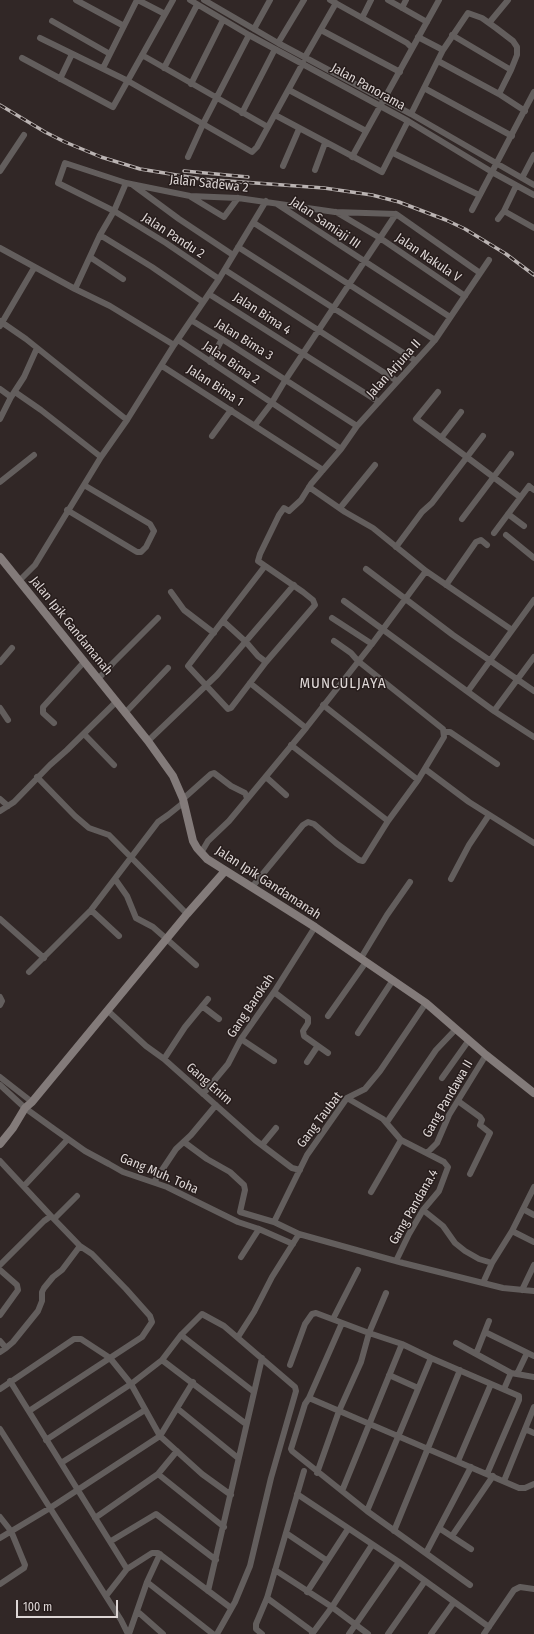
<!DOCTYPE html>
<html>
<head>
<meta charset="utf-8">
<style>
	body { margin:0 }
	#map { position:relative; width:534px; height:1634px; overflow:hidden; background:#312726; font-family:"Fira Sans Condensed",sans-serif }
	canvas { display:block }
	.scale { position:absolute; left:16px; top:1600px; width:102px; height:18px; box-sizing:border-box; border:2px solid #ddd6d5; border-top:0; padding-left:5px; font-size:12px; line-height:14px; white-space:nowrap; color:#ddd6d5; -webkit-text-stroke:3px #271d1c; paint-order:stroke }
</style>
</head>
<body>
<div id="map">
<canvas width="534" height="1634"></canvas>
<div class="scale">100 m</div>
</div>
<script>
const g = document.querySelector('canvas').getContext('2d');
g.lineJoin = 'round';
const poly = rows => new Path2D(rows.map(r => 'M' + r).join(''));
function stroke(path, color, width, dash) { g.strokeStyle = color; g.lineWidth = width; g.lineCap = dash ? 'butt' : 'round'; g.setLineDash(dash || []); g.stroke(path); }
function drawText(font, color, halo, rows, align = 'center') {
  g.font = font + ' "Fira Sans Condensed",sans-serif'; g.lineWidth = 3; g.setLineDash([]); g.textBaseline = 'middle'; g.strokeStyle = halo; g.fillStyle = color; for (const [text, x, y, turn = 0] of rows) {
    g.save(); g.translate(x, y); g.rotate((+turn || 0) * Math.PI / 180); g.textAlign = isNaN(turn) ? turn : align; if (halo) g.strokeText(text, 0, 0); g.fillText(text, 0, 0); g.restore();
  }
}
const street = poly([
	[76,0,124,26],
	[138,0,165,14],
	[190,0,249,35,408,121,492,172,534,195],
	[204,0,278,43,411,114,534,185],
	[330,0,407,43,412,48],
	[388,0,427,22],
	[402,8,406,0],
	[362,18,371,0],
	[52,21,110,54],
	[489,23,508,0],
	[254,29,270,0],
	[321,30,400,72],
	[452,35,511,70],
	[418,37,443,50],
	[40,38,128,81,252,152,257,147,303,63],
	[278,43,304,0],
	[142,55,268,127],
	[305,57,336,3],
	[22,58,113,107,173,0],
	[438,61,499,94,525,111],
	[103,68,137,0],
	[164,68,197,5],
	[60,79,72,54],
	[191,84,223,20],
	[424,88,512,136],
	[289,90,366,131],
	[242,113,275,49],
	[411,114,443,50,468,13,482,18,496,28,513,41,517,47,517,55,511,70,499,94],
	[275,115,382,172,408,121],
	[393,153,479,195],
	[188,157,203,124,249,35],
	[352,157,439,0],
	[283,166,299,129],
	[315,170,325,143],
	[0,171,24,135],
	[522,178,534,155],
	[133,185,179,219,233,255],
	[191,197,224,217,238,198],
	[277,204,450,317],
	[472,210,534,92],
	[504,211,534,228],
	[336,212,380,238,465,296],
	[498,219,504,211,516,186],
	[254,223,435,340],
	[100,235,152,267,203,302],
	[238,247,416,361],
	[0,248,75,289,110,306,174,345],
	[90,257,123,279],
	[225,270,397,381],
	[219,279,166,243,114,211,58,183,65,163,126,183,190,196,238,198,335,212,396,214,480,273],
	[75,289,100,235,114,211,126,183],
	[209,294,379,402],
	[191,320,222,339,357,426],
	[0,321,26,339,127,420],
	[0,326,34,268],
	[178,340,341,449],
	[210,362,222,339],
	[162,366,323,470],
	[0,389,11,397],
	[15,392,41,410,101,457],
	[438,392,416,419,520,497],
	[0,419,11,397,24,377,37,348],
	[255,425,271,404,286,379,396,214],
	[212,436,231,410],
	[441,438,461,412],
	[0,482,34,455],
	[309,487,345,512,373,528,426,571,512,630],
	[340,508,375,465],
	[67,510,137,552,141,552,146,547,154,531,150,524,84,485],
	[508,514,524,526],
	[462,519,511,454],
	[494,533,529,486,534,490],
	[506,535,534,558],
	[396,547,422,512,432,503,483,436],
	[265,566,188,666,228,709,231,708,266,662,315,605,313,600,303,592,258,561,260,554,279,515,284,508,289,511,301,500,311,484,341,449,357,426,435,340,489,260],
	[366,569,453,635,534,691],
	[19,581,35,565,101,457,127,420,174,345,219,279,266,201],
	[446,585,476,542,481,540,487,545],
	[171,592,184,610,214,633],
	[344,601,494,711,534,737],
	[332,618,372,644],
	[223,621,246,642,258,656,266,662],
	[0,662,12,648],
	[98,679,114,662,158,618],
	[250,683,306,728],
	[468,691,534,600],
	[323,705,418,780],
	[0,708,8,720],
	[494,711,534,657],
	[125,713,168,668],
	[54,723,43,713,43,707,84,662],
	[444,732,450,732,497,764],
	[84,734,114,765],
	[148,741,217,675,294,585],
	[291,745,388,821],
	[425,769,469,802,534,843],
	[37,777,75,816,89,828,109,835,187,914],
	[266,777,286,795],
	[0,799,8,806],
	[183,799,211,774,214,773,231,786,245,793,247,798],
	[0,811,14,802,50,765,67,750,116,702],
	[201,853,208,841,229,821,306,728,372,644,426,571],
	[115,879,127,896,136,918,153,927,196,965],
	[451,879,469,845,489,815],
	[252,887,303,825,308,822,314,824,336,843,359,860,363,861,388,821,418,780,444,737,443,729,358,661,351,653,334,641],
	[91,910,119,936],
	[0,919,44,958],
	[361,958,387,915,410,882],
	[29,972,91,910,158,822,168,815,183,803],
	[274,992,308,1018,308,1023,303,1031,304,1036,328,1053],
	[0,997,2,1001,0,1005],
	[202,1006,219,1019],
	[107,1010,146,1046,164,1059,255,1140,292,1168,300,1170],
	[328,1016,366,962],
	[358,1033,393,980],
	[241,1039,274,1061],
	[164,1059,185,1027,208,999],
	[307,1062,317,1047],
	[0,1077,32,1102],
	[442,1078,469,1040],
	[0,1085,25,1108,54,1129,85,1151,109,1164,123,1172,167,1187,238,1222,259,1229,293,1244],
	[203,1094,228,1064,241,1039,274,992,315,927],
	[347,1098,383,1119,401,1140,444,1162,448,1167,439,1191,423,1210,409,1234,396,1261],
	[458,1101,480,1117,482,1120,480,1125,490,1133,470,1174],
	[387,1122,436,1050,456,1029],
	[184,1142,207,1159,230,1172,244,1185,245,1190,240,1212,274,1222,299,1234,403,1263,503,1288,534,1291],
	[262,1145,276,1128],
	[427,1153,437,1143,449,1115,486,1055],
	[0,1161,51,1216],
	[154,1182,176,1149,191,1135,216,1105],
	[24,1186,68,1139],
	[371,1192,401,1140],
	[523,1209,534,1215],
	[423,1210,443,1226,455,1243,465,1251,479,1259,492,1263],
	[54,1219,77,1196],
	[274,1222,307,1155,347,1098,365,1089,380,1071,426,1003],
	[512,1231,534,1242],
	[241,1257,259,1229],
	[0,1265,44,1221,51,1216,80,1246,62,1270,53,1277,44,1288,42,1292,42,1301,38,1311,13,1342,6,1348],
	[0,1270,17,1285,18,1290,0,1315],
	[483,1283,492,1263,512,1231,534,1187],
	[522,1290,534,1265],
	[333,1319,358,1270],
	[485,1332,534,1356],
	[181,1335,254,1392],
	[238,1337,254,1312,272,1277,299,1234],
	[0,1341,6,1348,0,1352],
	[456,1343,511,1373,534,1377],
	[476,1354,489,1321],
	[162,1360,246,1424],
	[290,1365,305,1324,312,1314,316,1313,369,1333,386,1293],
	[517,1374,527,1353],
	[389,1375,418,1388],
	[10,1381,127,1569],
	[0,1389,74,1339,81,1339,110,1358,131,1384,160,1436,202,1474,231,1495],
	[504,1389,511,1373],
	[309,1398,342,1323],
	[178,1409,238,1458],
	[29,1411,142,1337,152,1322,150,1316,126,1289,92,1254,80,1246],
	[0,1429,121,1620,128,1634],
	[525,1429,534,1433],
	[46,1440,131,1384,162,1360,181,1335,202,1314,224,1326,295,1387,296,1391,271,1478,250,1566,235,1602,217,1634],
	[458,1461,491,1384],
	[61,1463,145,1410],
	[317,1473,339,1411,361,1362,369,1333,402,1344,431,1358],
	[158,1474,177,1451],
	[504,1481,534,1407],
	[342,1491,402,1344],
	[297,1494,399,1562,489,1627],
	[367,1511,431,1358,519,1396,519,1400,487,1474],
	[0,1517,11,1531,25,1565,24,1568,0,1584],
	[95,1518,158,1474,224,1527],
	[439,1528,471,1549],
	[394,1531,460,1370],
	[286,1533,326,1560],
	[452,1536,493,1476],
	[0,1538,50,1508,160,1436,193,1382],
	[111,1541,156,1514,216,1560],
	[426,1553,471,1467],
	[275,1570,332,1607,368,1634],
	[147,1582,213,1634],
	[470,1585,367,1511,292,1451,291,1449,305,1404,309,1398,519,1488,525,1488,534,1484],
	[208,1591,262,1358],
	[307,1592,348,1529],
	[106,1596,127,1569,152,1553,158,1553,231,1608],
	[267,1598,313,1632],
	[137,1611,163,1634],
	[129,1634,147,1582,160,1554],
	[262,1634,256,1629,256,1624,267,1598,304,1471],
	[312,1634,332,1607,372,1545],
	[349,1634,399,1562],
	[388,1634,425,1581],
	[431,1634,454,1602],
	[484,1634,514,1590,520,1587,534,1589]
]);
const secondary = poly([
	[0,557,148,741,173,776,183,799,193,841,197,848,207,859,315,927,426,1003,486,1055,534,1093],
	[0,1144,13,1128,25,1108,32,1102,187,914,225,871]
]);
const rail = poly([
	[0,105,45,132,65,142,101,157,140,169,201,179,324,188,372,195,399,202,446,220,465,229,506,254,534,275],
	[184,171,248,177]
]);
const streetNames = [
	["Jalan Panorama",368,87,29],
	["Jalan Sadewa 2",209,184,6],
	["Jalan Samiaji III",325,223,34],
	["Jalan Pandu 2",173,236,33],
	["Jalan Nakula V",428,258,34],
	["Jalan Bima 4",262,314,33],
	["Jalan Bima 3",244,340,32],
	["Jalan Bima 2",231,363,34],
	["Jalan Arjuna II",394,369,-48],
	["Jalan Bima 1",215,386,33],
	["Jalan Ipik Gandamanah",71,626,51],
	["Jalan Ipik Gandamanah",268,883,33],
	["Gang Barokah",251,1006,-56],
	["Gang Enim",209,1084,41],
	["Gang Pandawa II",448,1099,-60],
	["Gang Taubat",320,1120,-53],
	["Gang Muh. Toha",159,1174,23],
	["Gang Pandana.4",414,1207,-60]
];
const quarterNames = [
	["MUNCULJAYA",343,684]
];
stroke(street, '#635e5d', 6);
stroke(secondary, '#837b7a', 8);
stroke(rail, '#bab3b2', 3.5);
stroke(rail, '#271d1c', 2, [6]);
drawText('13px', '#ddd6d5', '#271d1c', streetNames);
g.letterSpacing = '1px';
drawText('15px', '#ddd6d5', '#271d1c', quarterNames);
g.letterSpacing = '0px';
</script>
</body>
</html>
